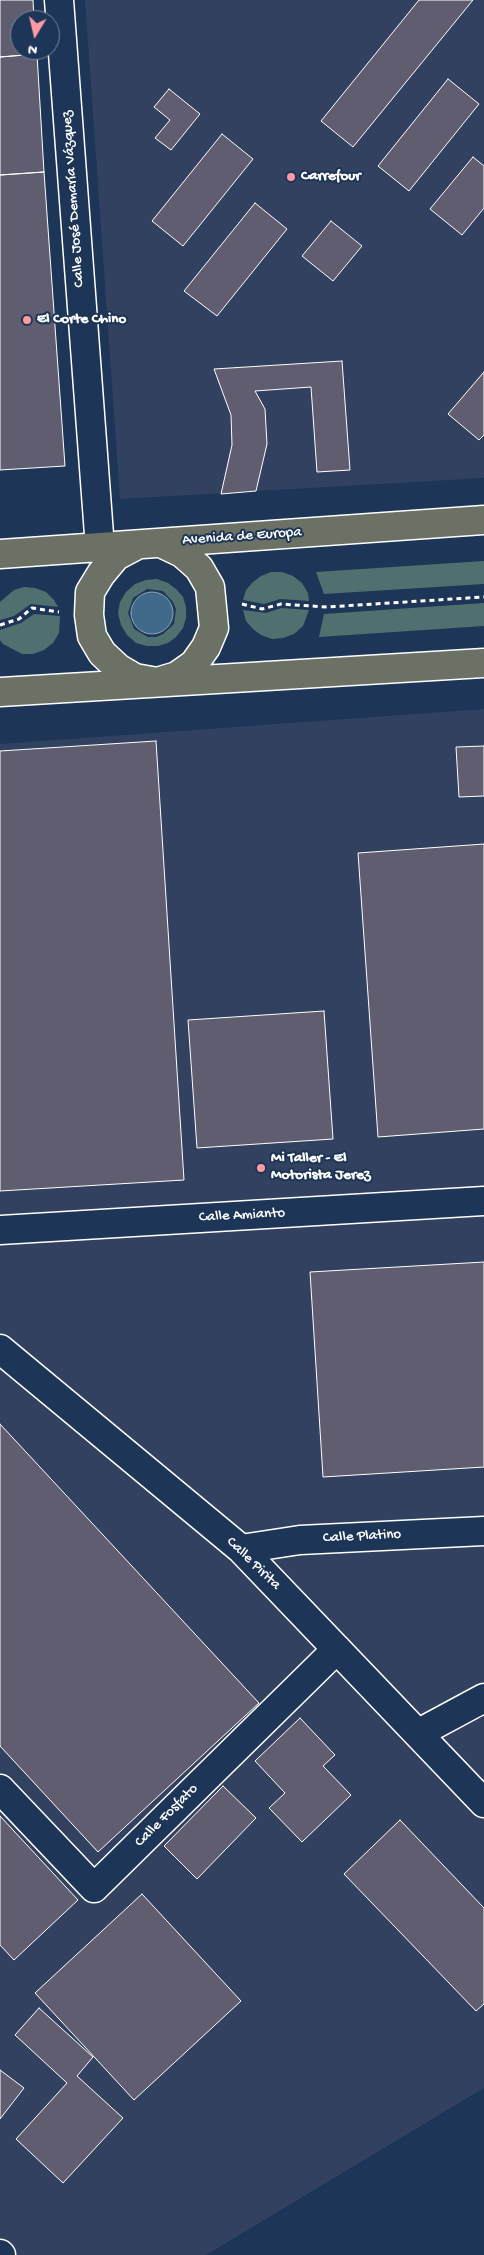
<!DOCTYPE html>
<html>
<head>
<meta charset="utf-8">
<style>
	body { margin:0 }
	#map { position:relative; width:484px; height:2255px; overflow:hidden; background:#1d3557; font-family:"Gochi Hand",sans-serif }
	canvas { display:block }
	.north { position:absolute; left:10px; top:10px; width:50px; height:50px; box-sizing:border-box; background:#1d3557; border:1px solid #77869a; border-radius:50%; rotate:189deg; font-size:14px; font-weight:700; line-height:20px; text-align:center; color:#fff }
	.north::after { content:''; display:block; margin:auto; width:18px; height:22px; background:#ff9aa2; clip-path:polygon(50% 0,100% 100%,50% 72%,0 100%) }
</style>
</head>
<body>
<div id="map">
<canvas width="484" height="2255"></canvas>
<div class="north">N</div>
</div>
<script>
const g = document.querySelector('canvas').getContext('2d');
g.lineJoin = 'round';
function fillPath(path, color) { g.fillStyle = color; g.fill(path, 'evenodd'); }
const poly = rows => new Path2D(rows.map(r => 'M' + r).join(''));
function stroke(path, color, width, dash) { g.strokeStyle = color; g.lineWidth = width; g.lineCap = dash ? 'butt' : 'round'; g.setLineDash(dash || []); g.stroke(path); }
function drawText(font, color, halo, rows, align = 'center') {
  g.font = font + ' "Gochi Hand",sans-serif'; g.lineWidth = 4; g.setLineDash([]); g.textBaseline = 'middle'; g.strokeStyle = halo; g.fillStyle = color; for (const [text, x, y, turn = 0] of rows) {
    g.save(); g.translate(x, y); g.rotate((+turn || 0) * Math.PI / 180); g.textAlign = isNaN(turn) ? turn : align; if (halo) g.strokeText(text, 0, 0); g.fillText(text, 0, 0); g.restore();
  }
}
const built = poly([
	[85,0,484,0,484,478,120,499],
	[484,709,484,2088,206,2255,0,2255,0,744]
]);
const green = poly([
	[484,561,484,584,324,594,316,572],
	[271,572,282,572,293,576,302,583,308,593,309,601,280,599,264,604,243,600,246,590,253,582,261,576],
	[157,579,168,583,176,589,183,597,186,607,186,618,183,628,176,637,168,643,158,646,147,646,136,643,127,635,121,625,118,613,120,602,126,592,135,584,146,580],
	[147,589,163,591,173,602,176,609,174,624,163,634,156,637,148,637,134,629,128,613,133,598],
	[24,587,35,588,46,592,54,600,58,607,31,604,14,616,0,620,0,602,14,590],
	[484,603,484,626,319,637,324,614],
	[281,608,309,610,303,626,294,634,283,638,272,639,261,635,253,629,246,621,243,610,266,613],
	[34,614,60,616,59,633,53,643,44,650,33,654,22,654,3,644,0,640,0,630,21,623]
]);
const water = poly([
	'131 613a21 21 0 1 1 42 0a21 21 0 1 1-42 0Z'
]);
const building = poly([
	[0,0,33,0,34,20,20,20,20,50,36,50,37,54,0,57,0,0],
	[419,0,473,0,353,147,321,121,419,0],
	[37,54,44,172,0,175,0,57,37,54],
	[448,79,479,104,409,191,378,166,448,79],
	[169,89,200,114,171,150,155,138,170,120,154,107,169,89],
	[222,134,253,159,183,246,152,221,222,134],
	[473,157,484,166,484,208,462,235,430,209,473,157],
	[44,172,65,466,0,470,0,175,44,172],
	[255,203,287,229,217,316,184,291,255,203],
	[331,221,362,246,333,281,302,256,331,221],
	[342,361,350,470,317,472,311,387,255,391,265,409,267,444,256,491,221,494,232,445,231,415,214,369,342,361],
	[484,372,484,435,479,440,448,414,484,372],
	[156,741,184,1180,0,1191,0,751,156,741],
	[484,746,484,796,459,797,456,747,484,746],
	[484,844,484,1129,378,1137,358,853,484,844],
	[324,1011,333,1139,197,1148,188,1020,324,1011],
	[484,1262,484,1467,323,1477,310,1272,484,1262],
	[0,1424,259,1703,98,1852,0,1746,0,1424],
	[300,1718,335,1755,323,1766,351,1795,302,1842,269,1808,285,1793,255,1761,300,1718],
	[223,1786,256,1818,197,1879,164,1846,223,1786],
	[0,1816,78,1900,14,1960,0,1945,0,1816],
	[400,1820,484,1908,484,2004,476,2011,344,1874,400,1820],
	[142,1894,241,2001,134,2100,35,1993,142,1894],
	[39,2008,93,2057,77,2076,123,2118,63,2183,16,2139,67,2083,15,2035,39,2008],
	[0,2070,24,2088,0,2119,0,2070]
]);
const path = poly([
	[242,604,262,609,281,604,327,607,484,597],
	[0,625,19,619,32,608,59,612]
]);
const minor = poly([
	[59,0,100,548],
	[0,1230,484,1201],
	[0,1349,241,1549,484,1803],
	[241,1549,300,1540,484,1531],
	[419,1733,484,1698],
	[0,1789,94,1888,337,1649],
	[0,2254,1,2255]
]);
const major = poly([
	[135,546,116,556,101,574,90,592,89,615,92,636,102,653,118,668,135,678,157,682,177,676,194,664,206,647,214,628,210,587,199,568,182,553,161,543],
	[0,554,484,520],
	[0,692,484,663]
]);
const markers = [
	[291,177,5,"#ff9aa2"],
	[27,320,5,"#ff9aa2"],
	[261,1168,5,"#ff9aa2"]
];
const poiNames = [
	["Carrefour",301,177],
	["El Corte Chino",37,320],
	["Mi Taller - El",271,1159],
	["Motorista Jerez",271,1176]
];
const streetNames = [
	["Calle José Demaría Vázquez",74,199,-94],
	["Avenida de Europa",242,537,-4],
	["Calle Amianto",242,1216,-3],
	["Calle Platino",362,1537,-3],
	["Calle Pirita",253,1564,44],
	["Calle Fosfato",167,1816,-45]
];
fillPath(built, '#31415f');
fillPath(green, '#507070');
fillPath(water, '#416989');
stroke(water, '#8da5b8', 1);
fillPath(building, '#615d71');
stroke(building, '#fff', 1);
stroke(minor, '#fff', 31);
stroke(major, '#fff', 31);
stroke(path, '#fff', 3, [5, 4]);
stroke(minor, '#1d3557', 28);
stroke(major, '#6b7165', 28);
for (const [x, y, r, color] of markers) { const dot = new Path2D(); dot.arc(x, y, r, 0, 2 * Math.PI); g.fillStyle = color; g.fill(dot); stroke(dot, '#1d3557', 2); }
drawText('bold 15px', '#fff', '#1d3557', poiNames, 'left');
drawText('15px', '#fff', '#1d3557', streetNames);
</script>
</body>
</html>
